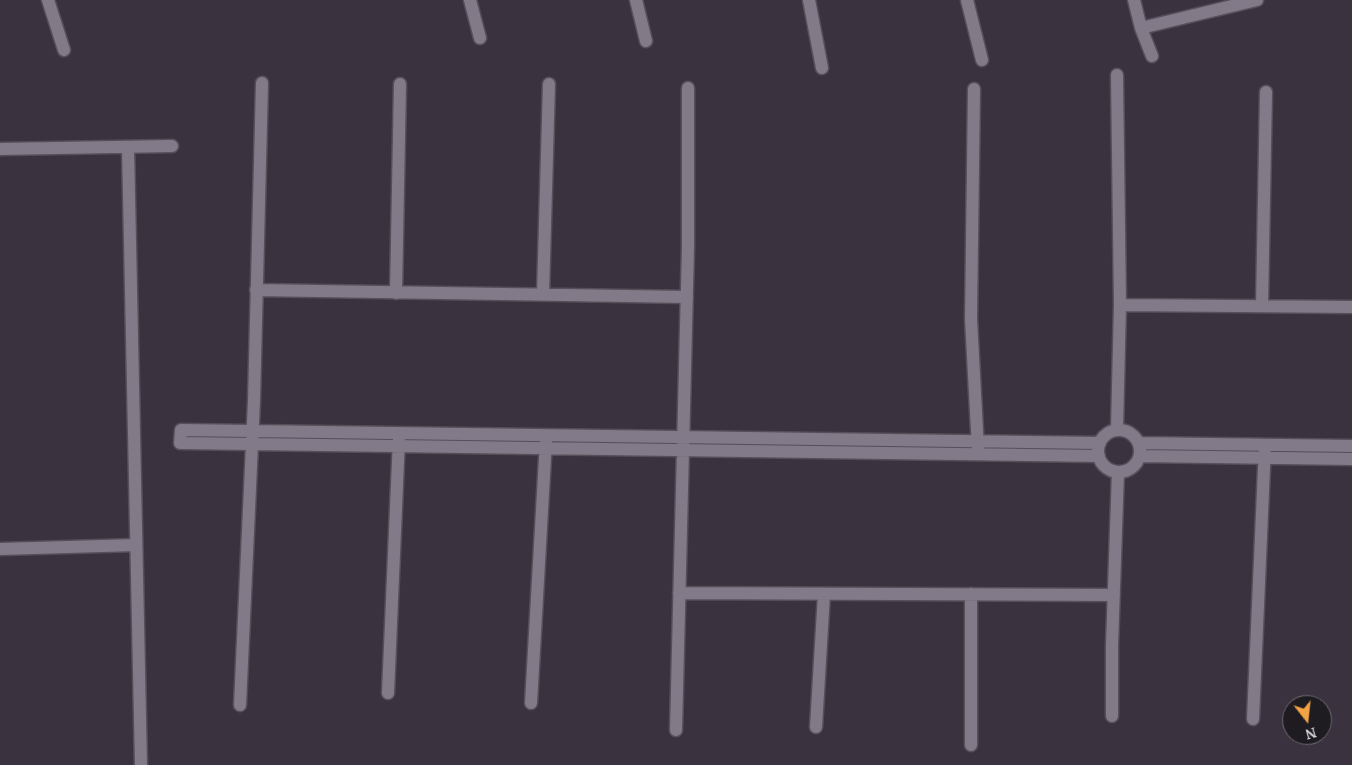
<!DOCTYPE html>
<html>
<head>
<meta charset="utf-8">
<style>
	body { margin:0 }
	#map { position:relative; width:1352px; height:765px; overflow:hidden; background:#3a323f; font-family:"PT Serif",serif }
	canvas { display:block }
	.north { position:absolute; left:1282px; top:695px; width:50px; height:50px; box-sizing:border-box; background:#1f1c21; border:1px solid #6b686e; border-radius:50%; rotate:164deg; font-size:14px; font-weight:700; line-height:20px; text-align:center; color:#ded9e1 }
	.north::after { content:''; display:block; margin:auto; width:18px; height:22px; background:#f4a344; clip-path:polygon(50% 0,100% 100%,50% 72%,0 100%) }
</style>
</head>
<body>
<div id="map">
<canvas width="1352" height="765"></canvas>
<div class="north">N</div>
</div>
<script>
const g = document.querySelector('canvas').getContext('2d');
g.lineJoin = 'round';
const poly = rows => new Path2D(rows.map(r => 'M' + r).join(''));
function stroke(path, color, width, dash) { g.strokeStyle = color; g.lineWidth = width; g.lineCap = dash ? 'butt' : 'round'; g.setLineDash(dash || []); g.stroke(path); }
const street = poly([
	[48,0,64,50],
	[470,0,480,38],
	[636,0,646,41],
	[809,0,822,68],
	[967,0,982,60],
	[1134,0,1141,28,1152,56],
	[1141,28,1257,0],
	[974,89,971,319,978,449],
	[128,147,141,765],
	[0,149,172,146],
	[256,290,687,297],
	[396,293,400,84],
	[543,294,549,84],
	[1120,305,1352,307],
	[1262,306,1266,92],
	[1117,429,1120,305,1117,75],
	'1098 451a21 21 0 1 1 42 0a21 21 0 1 1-42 0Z',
	[1139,443,1352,446],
	[1099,456,180,443,181,430,1100,443],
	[1140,456,1352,459],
	[0,549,136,545],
	[679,593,1114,595],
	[388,693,399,438],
	[531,703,546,440],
	[240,705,254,401,262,83],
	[1112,716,1112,645,1118,472],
	[1253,719,1265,445],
	[816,727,824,594],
	[676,730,688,247,688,88],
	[971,745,971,594]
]);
stroke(street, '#564f5a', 15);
stroke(street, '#827a88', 12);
</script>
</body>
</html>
